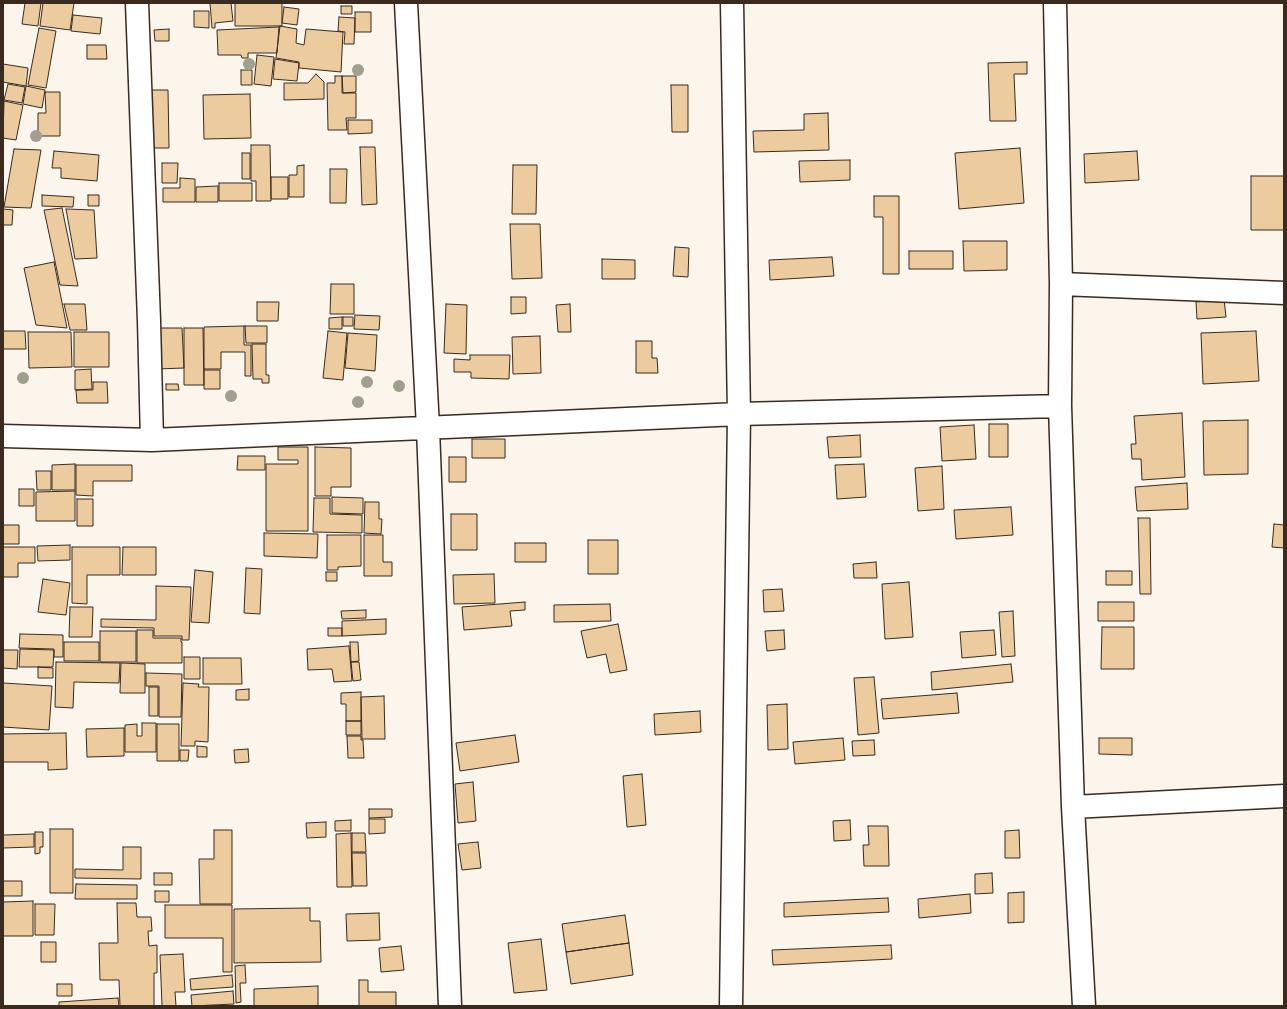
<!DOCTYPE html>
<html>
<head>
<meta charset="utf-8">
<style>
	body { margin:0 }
	#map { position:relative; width:1287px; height:1009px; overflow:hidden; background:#fbf5ec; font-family:"Shantell Sans",sans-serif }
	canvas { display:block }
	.frame { position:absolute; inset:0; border:4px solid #3b2a1e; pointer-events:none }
</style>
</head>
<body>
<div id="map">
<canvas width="1287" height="1009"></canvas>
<div class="frame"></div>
</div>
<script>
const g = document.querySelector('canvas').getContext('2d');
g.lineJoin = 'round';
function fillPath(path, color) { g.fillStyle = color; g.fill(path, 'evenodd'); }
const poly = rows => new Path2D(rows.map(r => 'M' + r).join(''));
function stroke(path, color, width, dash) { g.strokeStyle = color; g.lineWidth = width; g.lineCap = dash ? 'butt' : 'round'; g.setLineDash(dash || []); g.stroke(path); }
const building = poly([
	[25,3,41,3,38,26,22,24,25,3],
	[43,3,74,3,70,30,40,26,43,3],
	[210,3,231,3,233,21,215,23,215,28,212,28,210,3],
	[235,3,282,3,282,26,235,26,235,3],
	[341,6,352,6,352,14,341,14,341,6],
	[284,7,299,9,297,25,282,23,284,7],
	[194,11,209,11,209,28,194,27,194,11],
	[355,12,371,12,371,32,355,32,355,12],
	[73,15,102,18,100,34,71,31,73,15],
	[339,17,355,18,354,44,344,44,345,32,338,31,339,17],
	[280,26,297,29,296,43,304,45,306,29,343,32,341,72,299,68,299,62,276,58,280,26],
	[279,27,277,53,248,53,248,58,242,58,241,55,218,55,217,30,279,27],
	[39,28,56,31,46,88,28,85,39,28],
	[169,29,169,41,155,41,154,30,169,29],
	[87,45,106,45,107,59,87,59,87,45],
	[257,55,274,57,271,86,254,84,257,55],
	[275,59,299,63,297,81,273,79,275,59],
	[1027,62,1027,74,1014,74,1016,121,990,121,988,63,1027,62],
	[3,64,28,68,26,86,3,82,3,64],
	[241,70,252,70,252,85,241,85,241,70],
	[316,74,324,82,324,99,284,100,284,83,308,83,316,74],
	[335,76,342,76,342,93,356,93,356,118,346,118,347,130,328,130,327,83,335,83,335,76],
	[342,76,356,76,356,92,343,93,342,76],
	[8,84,25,87,22,103,4,100,8,84],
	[671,85,688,85,688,132,672,132,671,85],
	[26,86,45,90,42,108,23,104,26,86],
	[148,90,168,90,169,148,149,148,148,90],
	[45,92,60,92,60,136,38,136,38,113,46,113,45,92],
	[250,94,251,138,204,139,203,95,250,94],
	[4,101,23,105,16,140,3,138,4,101],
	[828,113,829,150,754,152,753,131,804,130,804,114,828,113],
	[348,120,372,120,372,133,348,134,348,120],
	[251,145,270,145,271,201,256,201,256,181,251,181,251,145],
	[360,147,375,147,377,204,362,205,360,147],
	[1020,148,1024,203,959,209,955,153,1020,148],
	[14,149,41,150,31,208,4,207,14,149],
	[54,151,99,155,97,181,61,178,61,168,52,168,54,151],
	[1137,151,1139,180,1085,183,1084,154,1137,151],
	[242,153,250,153,250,179,242,179,242,153],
	[850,160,850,180,800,182,799,161,850,160],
	[162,163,178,163,177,183,162,183,162,163],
	[304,165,304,197,289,197,289,175,297,175,297,166,304,165],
	[513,165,537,165,536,214,512,214,513,165],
	[330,169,347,169,346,203,330,203,330,169],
	[1251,176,1284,176,1284,230,1251,230,1251,176],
	[271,177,288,177,288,199,271,199,271,177],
	[180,178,195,179,195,202,163,202,163,188,180,188,180,178],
	[219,183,252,183,252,201,219,201,219,183],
	[218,186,218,202,196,202,196,187,218,186],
	[42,195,74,197,73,207,42,206,42,195],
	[88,195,99,195,99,206,88,206,88,195],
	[874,196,899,196,899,274,883,274,883,217,874,217,874,196],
	[62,208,78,286,60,285,44,210,62,208],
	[3,209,13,210,12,225,3,225,3,209],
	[66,209,94,210,97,258,75,259,66,209],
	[510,224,540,224,542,278,512,279,510,224],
	[963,241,1007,241,1007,270,964,271,963,241],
	[675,247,689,248,688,277,673,276,675,247],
	[909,251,953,251,953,269,909,269,909,251],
	[832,257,834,276,770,280,769,260,832,257],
	[602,259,635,260,635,279,602,279,602,259],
	[54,262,67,328,36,325,24,268,54,262],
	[331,284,354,284,354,314,330,314,331,284],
	[511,297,526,297,526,313,511,314,511,297],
	[1224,299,1226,317,1197,319,1196,302,1224,299],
	[257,302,279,302,278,321,257,321,257,302],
	[64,304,85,304,87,330,70,330,64,304],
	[446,304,467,305,466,354,444,353,446,304],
	[570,304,571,332,558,332,556,305,570,304],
	[355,315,380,316,379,330,354,329,355,315],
	[342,317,342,329,329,329,329,318,342,317],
	[343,317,353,317,353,326,343,326,343,317],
	[244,326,244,345,251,345,251,376,245,376,245,352,221,352,221,369,204,369,204,327,244,326],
	[245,326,267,326,267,343,246,343,245,326],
	[156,328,182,328,184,368,157,369,156,328],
	[184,328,203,328,204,385,184,385,184,328],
	[3,331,25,331,26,349,3,349,3,331],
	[328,331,347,333,343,380,323,378,328,331],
	[1256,331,1259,381,1203,384,1201,333,1256,331],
	[28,332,71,332,72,367,29,368,28,332],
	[74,332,109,332,109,367,74,367,74,332],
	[348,333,377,335,375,371,345,368,348,333],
	[540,336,541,373,513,374,512,337,540,336],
	[636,341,652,341,652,358,657,358,658,373,636,373,636,341],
	[252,344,266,344,266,375,269,375,269,383,262,383,262,379,253,379,252,344],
	[470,355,510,355,509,379,471,378,471,372,454,372,454,359,470,360,470,355],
	[91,369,92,389,75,390,75,370,91,369],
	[204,370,220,370,220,389,204,389,204,370],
	[93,382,107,382,108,403,77,403,76,390,93,390,93,382],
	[166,384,178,384,179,390,166,390,166,384],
	[1182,413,1185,477,1142,480,1141,459,1132,459,1131,444,1136,444,1134,416,1182,413],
	[1248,420,1248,474,1204,475,1203,421,1248,420],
	[989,424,1008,424,1008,457,989,457,989,424],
	[974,425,976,459,942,461,940,427,974,425],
	[860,435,861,457,829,458,827,437,860,435],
	[472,439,505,439,505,458,472,458,472,439],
	[278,447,308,447,308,531,266,531,266,464,298,464,298,460,278,460,278,447],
	[315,447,351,448,351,487,331,487,331,496,315,496,315,447],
	[238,456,265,456,265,470,237,470,238,456],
	[449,457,466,457,466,482,449,482,449,457],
	[75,464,75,490,52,490,52,465,75,464],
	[864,464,866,497,837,499,835,465,864,464],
	[76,465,132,465,132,481,93,481,93,496,76,495,76,465],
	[942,466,944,509,918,511,915,468,942,466],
	[36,471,51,471,51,490,37,490,36,471],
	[1187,483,1188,509,1137,511,1135,487,1187,483],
	[19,489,34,489,34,506,19,506,19,489],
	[75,491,75,521,36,521,36,492,75,491],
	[332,497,363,498,363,514,332,513,332,497],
	[314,498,330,498,330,514,362,515,362,533,313,532,314,498],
	[77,499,93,499,93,526,77,526,77,499],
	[365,502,379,502,379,519,382,519,381,534,364,533,365,502],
	[1011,507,1013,535,956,539,954,510,1011,507],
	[451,514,477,514,477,550,451,550,451,514],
	[1138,518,1150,518,1151,594,1140,594,1138,518],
	[1274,524,1284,525,1284,548,1272,547,1274,524],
	[3,525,19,525,19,544,3,544,3,525],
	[264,533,318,534,317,558,264,556,264,533],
	[327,535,361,535,361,566,338,567,338,570,327,570,327,535],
	[364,535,383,535,383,562,392,562,392,576,364,576,364,535],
	[588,540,618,540,618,574,588,574,588,540],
	[515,543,546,543,546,562,515,562,515,543],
	[70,545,70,560,38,561,37,546,70,545],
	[3,547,35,547,35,563,18,563,18,577,3,577,3,547],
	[72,547,120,547,120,575,87,575,87,604,72,603,72,547],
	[123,547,156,547,156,575,122,575,123,547],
	[876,562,877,578,854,578,853,564,876,562],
	[246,568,262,569,260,614,244,613,246,568],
	[195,570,213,572,209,623,191,622,195,570],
	[1106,571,1132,571,1132,585,1106,585,1106,571],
	[326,572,337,572,337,581,326,581,326,572],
	[494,574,495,603,454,604,453,575,494,574],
	[43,579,70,583,66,615,38,612,43,579],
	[909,582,913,637,885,639,882,584,909,582],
	[156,586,191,587,189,640,182,640,182,636,154,636,154,628,101,627,101,619,156,620,156,586],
	[782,589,784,611,764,612,763,590,782,589],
	[525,602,525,610,510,611,512,626,464,630,462,607,525,602],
	[1098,602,1134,602,1134,621,1098,621,1098,602],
	[610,604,611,621,554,622,554,605,610,604],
	[70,607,93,607,92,637,69,637,70,607],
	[366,610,366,618,342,619,341,611,366,610],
	[1013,611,1015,656,1002,657,999,612,1013,611],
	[386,619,386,634,342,636,342,621,386,619],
	[618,624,627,670,610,673,606,654,587,658,581,631,618,624],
	[1102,627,1134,627,1134,669,1101,669,1102,627],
	[328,628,342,628,342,636,328,636,328,628],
	[137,630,153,630,153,638,181,638,181,642,182,642,182,663,137,663,137,630],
	[784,630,785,649,767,651,765,631,784,630],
	[994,630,996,655,962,658,960,632,994,630],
	[100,631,136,631,136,662,100,662,100,631],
	[20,634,63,635,63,657,54,657,54,649,19,648,20,634],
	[64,642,99,642,99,661,64,661,64,642],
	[350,642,358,642,359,661,351,662,350,642],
	[349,646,352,681,334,682,332,669,308,670,307,649,349,646],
	[20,649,54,650,53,667,19,667,20,649],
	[3,650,18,650,17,669,3,668,3,650],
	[184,657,200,657,200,679,184,679,184,657],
	[203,658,241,658,242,684,203,684,203,658],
	[56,662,120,663,119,683,74,682,73,708,55,707,56,662],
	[351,662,359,662,361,680,353,681,351,662],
	[121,663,145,664,145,693,120,693,121,663],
	[1011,664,1013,682,932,690,931,672,1011,664],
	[38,667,53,668,53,678,38,678,38,667],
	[146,673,182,674,181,717,159,717,159,686,146,686,146,673],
	[874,677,879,733,858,735,854,678,874,677],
	[3,683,52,686,49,730,3,727,3,683],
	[183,683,199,684,198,687,209,687,208,742,195,741,195,746,181,746,183,683],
	[149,687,158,687,158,716,149,716,149,687],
	[249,689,249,700,236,700,236,690,249,689],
	[361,692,361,721,346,721,346,704,341,704,341,693,361,692],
	[957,693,959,713,883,719,881,699,957,693],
	[384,696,385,739,362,739,361,697,384,696],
	[787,704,788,749,768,750,767,705,787,704],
	[700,711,701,732,655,735,654,714,700,711],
	[346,721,361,721,361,735,346,735,346,721],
	[142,723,156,723,156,752,125,752,125,725,137,724,137,736,142,736,142,723],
	[157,724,179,724,179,761,157,761,157,724],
	[124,728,124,756,87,757,86,729,124,728],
	[66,733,67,769,48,770,48,762,3,762,3,734,66,733],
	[515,735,519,762,460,771,456,743,515,735],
	[347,736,361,736,361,740,363,740,364,758,348,758,347,736],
	[843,738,845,760,795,764,793,742,843,738],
	[1099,738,1132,738,1132,755,1099,754,1099,738],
	[874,740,875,755,853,756,852,741,874,740],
	[197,746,207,747,207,757,197,757,197,746],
	[248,749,249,762,235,763,234,750,248,749],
	[180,750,189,750,188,761,180,761,180,750],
	[642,774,646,825,627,827,623,776,642,774],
	[473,782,476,821,458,823,455,784,473,782],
	[369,809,392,809,392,817,369,818,369,809],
	[369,819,385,819,385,833,369,834,369,819],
	[351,820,351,831,335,831,335,821,351,820],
	[850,820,851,840,834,841,833,821,850,820],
	[326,822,326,837,307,838,306,823,326,822],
	[868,826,888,826,889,866,864,866,863,845,869,845,868,826],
	[50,829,73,829,73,893,50,893,50,829],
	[214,830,232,830,232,904,200,904,199,859,214,859,214,830],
	[1019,830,1020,858,1005,858,1005,831,1019,830],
	[35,832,43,832,43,847,40,847,40,853,35,854,35,832],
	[351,833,352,887,337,887,336,834,351,833],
	[352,833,365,833,366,852,352,852,352,833],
	[34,834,34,847,3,848,3,835,34,834],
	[478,842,481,868,462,870,458,844,478,842],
	[123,847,141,847,141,879,75,878,75,869,123,870,123,847],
	[352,853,366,853,367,886,353,886,352,853],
	[154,873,172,873,172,885,154,885,154,873],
	[992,873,993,893,975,894,975,874,992,873],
	[3,881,22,881,22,896,3,896,3,881],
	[76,884,137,885,137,899,75,899,76,884],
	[155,891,169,891,169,902,155,902,155,891],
	[1024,892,1024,922,1008,923,1008,893,1024,892],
	[970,894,971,913,919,918,918,899,970,894],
	[888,898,889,912,784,917,784,903,888,898],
	[33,901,33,936,3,936,3,902,33,901],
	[117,903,136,903,137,917,151,917,152,931,148,931,149,946,157,945,157,973,154,973,154,1006,120,1006,119,980,100,980,99,943,118,943,117,903],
	[35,904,55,904,54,935,35,935,35,904],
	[165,905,232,905,232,972,223,972,223,938,165,938,165,905],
	[310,908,310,921,320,921,321,962,234,963,234,909,310,908],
	[379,913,380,940,347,941,346,914,379,913],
	[625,915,629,943,566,952,562,924,625,915],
	[541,939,547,990,514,993,508,943,541,939],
	[41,942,56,942,56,962,41,962,41,942],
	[629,943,633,975,571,984,566,952,629,943],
	[891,945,892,959,773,965,772,950,891,945],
	[401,946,404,970,381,972,379,948,401,946],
	[183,954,185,992,175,992,176,1006,162,1006,160,955,183,954],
	[245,965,246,983,240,983,241,1002,236,1003,235,966,245,965],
	[232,975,233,987,191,990,190,979,232,975],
	[359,980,368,980,368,992,396,992,396,1006,359,1006,359,980],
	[57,984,72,984,72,996,57,996,57,984],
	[318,986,318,1006,254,1006,254,989,318,986],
	[233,991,234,1004,192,1006,191,995,233,991],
	[118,998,119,1006,59,1006,59,1002,118,998]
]);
const minor = poly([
	[137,3,149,321,152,440],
	[406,3,428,428,450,1006],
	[1055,3,1061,284,1060,406,1073,807,1084,1006],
	[1061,284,1284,293],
	[3,436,152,440,739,414,1060,406],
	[1073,807,1284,796],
	[731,1006,739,414,732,3]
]);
const trees = [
	[249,64],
	[358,70],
	[36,136],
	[23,378],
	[367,382],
	[399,386],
	[231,396],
	[358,402]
];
fillPath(building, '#eccc9e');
stroke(building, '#3b2a1e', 1);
stroke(minor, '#3b2a1e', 25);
stroke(minor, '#fff', 22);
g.fillStyle = '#a0a08f';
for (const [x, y] of trees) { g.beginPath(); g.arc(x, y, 6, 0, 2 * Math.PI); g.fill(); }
</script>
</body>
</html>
